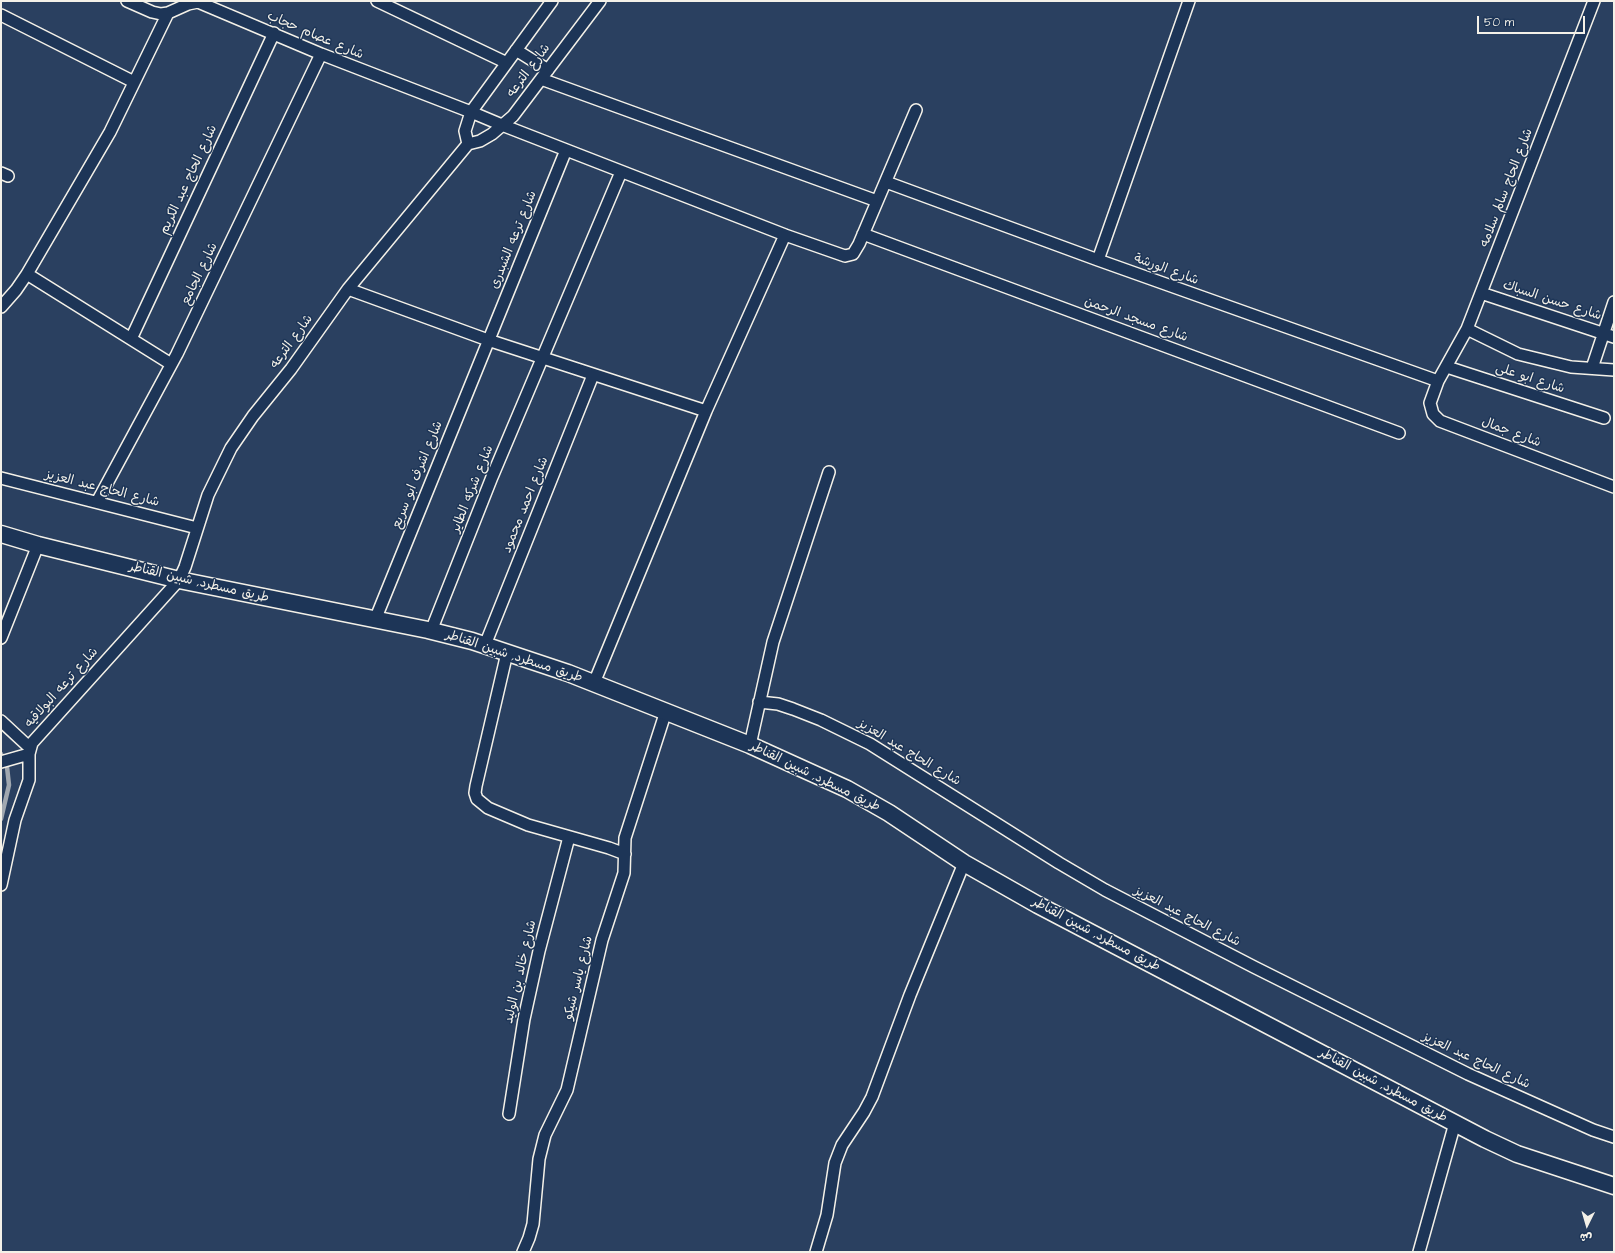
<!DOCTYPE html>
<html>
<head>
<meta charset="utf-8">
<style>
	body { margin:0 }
	#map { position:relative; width:1615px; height:1253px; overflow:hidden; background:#2a4060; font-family:"Architects Daughter","Playpen Sans Arabic",sans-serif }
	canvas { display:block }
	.frame { position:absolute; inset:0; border:2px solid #f4f1e8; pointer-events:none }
	.north { position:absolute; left:1567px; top:1205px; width:40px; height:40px; -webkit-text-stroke:3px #1d3557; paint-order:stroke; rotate:185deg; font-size:11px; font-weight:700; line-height:16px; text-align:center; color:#f4f1e8 }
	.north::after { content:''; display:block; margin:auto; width:14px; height:18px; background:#f4f1e8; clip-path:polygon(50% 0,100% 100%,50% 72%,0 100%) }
	.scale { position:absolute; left:1477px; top:16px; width:108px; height:18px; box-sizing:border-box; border:2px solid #f4f1e8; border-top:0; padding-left:5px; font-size:12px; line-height:14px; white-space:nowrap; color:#f4f1e8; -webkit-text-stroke:3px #1d3557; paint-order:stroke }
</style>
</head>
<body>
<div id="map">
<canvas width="1615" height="1253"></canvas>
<div class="frame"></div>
<div class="north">ش</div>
<div class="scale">50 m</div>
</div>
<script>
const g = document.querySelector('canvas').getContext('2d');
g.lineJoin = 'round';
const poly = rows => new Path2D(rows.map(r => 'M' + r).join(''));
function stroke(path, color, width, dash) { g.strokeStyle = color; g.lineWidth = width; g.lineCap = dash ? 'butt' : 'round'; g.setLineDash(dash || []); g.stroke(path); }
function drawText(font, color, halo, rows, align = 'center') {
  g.font = font + ' "Architects Daughter","Playpen Sans Arabic",sans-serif'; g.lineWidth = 3; g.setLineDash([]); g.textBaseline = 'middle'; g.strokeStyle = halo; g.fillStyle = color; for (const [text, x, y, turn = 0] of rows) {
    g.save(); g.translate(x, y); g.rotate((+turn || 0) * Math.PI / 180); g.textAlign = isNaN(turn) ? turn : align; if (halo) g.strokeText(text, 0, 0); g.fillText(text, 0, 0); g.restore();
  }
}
const stream = poly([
	[1,754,7,767,9,785,1,819]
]);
const street = poly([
	[127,1,152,12,161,14,168,13,188,4,198,2,321,54,471,112,502,125,785,235,845,256,853,254,859,244,916,110],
	[377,1,507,63],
	[1594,1,1467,329,1438,381,1430,403,1433,414,1440,421,1614,487],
	[1,15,134,82],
	[516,50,548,70],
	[541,79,877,201],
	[468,144,465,131,471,112,552,1],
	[1,173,8,176],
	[886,182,1098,260,1438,381],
	[863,234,1399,433],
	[1098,260,1189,1],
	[27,274,171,364],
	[348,289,488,340,706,411],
	[1481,293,1614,337],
	[1,307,16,290,27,274,110,132,168,13],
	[1467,329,1518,354,1571,367,1614,370],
	[131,339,274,33],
	[1447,367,1604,418],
	[1592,368,1614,302],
	[1,478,197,528],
	[97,502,177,354,321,54],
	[375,620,566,150],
	[431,631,492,477,621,172],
	[1,638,38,545],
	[485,645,593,375],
	[507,653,476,786,475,793,477,799,488,808,528,825,609,848,625,854],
	[594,683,706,411,785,235],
	[759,702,778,704,793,709,821,720,870,744,1059,863,1105,890,1254,967,1468,1074,1593,1130,1614,1137],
	[1,721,30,748],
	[750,745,773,642,829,472],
	[1,762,29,754],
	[1,885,15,820,29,780,29,754,32,743,179,580,185,567,208,495,231,448,253,416,291,369,348,289,468,144,480,141,492,134,513,116,600,1],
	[509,1114,524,1019,539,951,569,837],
	[523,1252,529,1238,533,1224,539,1159,545,1135,567,1090,602,940,624,873,625,838,666,711],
	[816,1252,827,1215,835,1163,842,1145,864,1112,872,1097,910,995,964,863],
	[1419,1252,1455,1123]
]);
const secondary = poly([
	[1,534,38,545,179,580,428,630,472,641,568,673,750,745,847,789,889,813,964,863,1038,905,1485,1139,1517,1154,1614,1186]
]);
const streetNames = [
	["شارع عصام حجاب",315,36,23],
	["شارع الترعه",529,71,-53],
	["شارع الحاج عبد الكريم",189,180,-65],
	["شارع الحاج سالم سلامه",1507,188,-69],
	["شارع ترعه الشبدرى",514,240,-68],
	["شارع الورشة",1166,270,20],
	["شارع الجامع",200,274,-64],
	["شارع حسن السباك",1552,301,18],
	["شارع مسجد الرحمن",1136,320,20],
	["شارع الترعه",292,342,-54],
	["شارع ابو على",1530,379,18],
	["شارع جمال",1511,433,21],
	["شارع اشرف ابو سريع",418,475,-68],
	["شارع الحاج عبد العزيز",102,489,14],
	["شارع شركه الطاير",473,489,-68],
	["شارع احمد محمود",526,505,-68],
	["طريق مسطرد, شبين القناطر",199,583,13],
	["طريق مسطرد, شبين القناطر",514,657,18],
	["شارع ترعه البولاقيه",62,688,-48],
	["شارع الحاج عبد العزيز",909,753,31],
	["طريق مسطرد, شبين القناطر",815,777,26],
	["شارع الحاج عبد العزيز",1187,917,27],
	["طريق مسطرد, شبين القناطر",1096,935,28],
	["شارع خالد بن الوليد",521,972,-77],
	["شارع ياسر شيكو",579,978,-76],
	["شارع الحاج عبد العزيز",1476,1061,25],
	["طريق مسطرد, شبين القناطر",1383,1086,28]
];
stroke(stream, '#a1a8b0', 4.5);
stroke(street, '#f4f1e8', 14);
stroke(secondary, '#f4f1e8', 19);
stroke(street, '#1d3557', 11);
stroke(secondary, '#1d3557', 16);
drawText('13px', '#f4f1e8', '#1d3557', streetNames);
</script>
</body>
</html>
